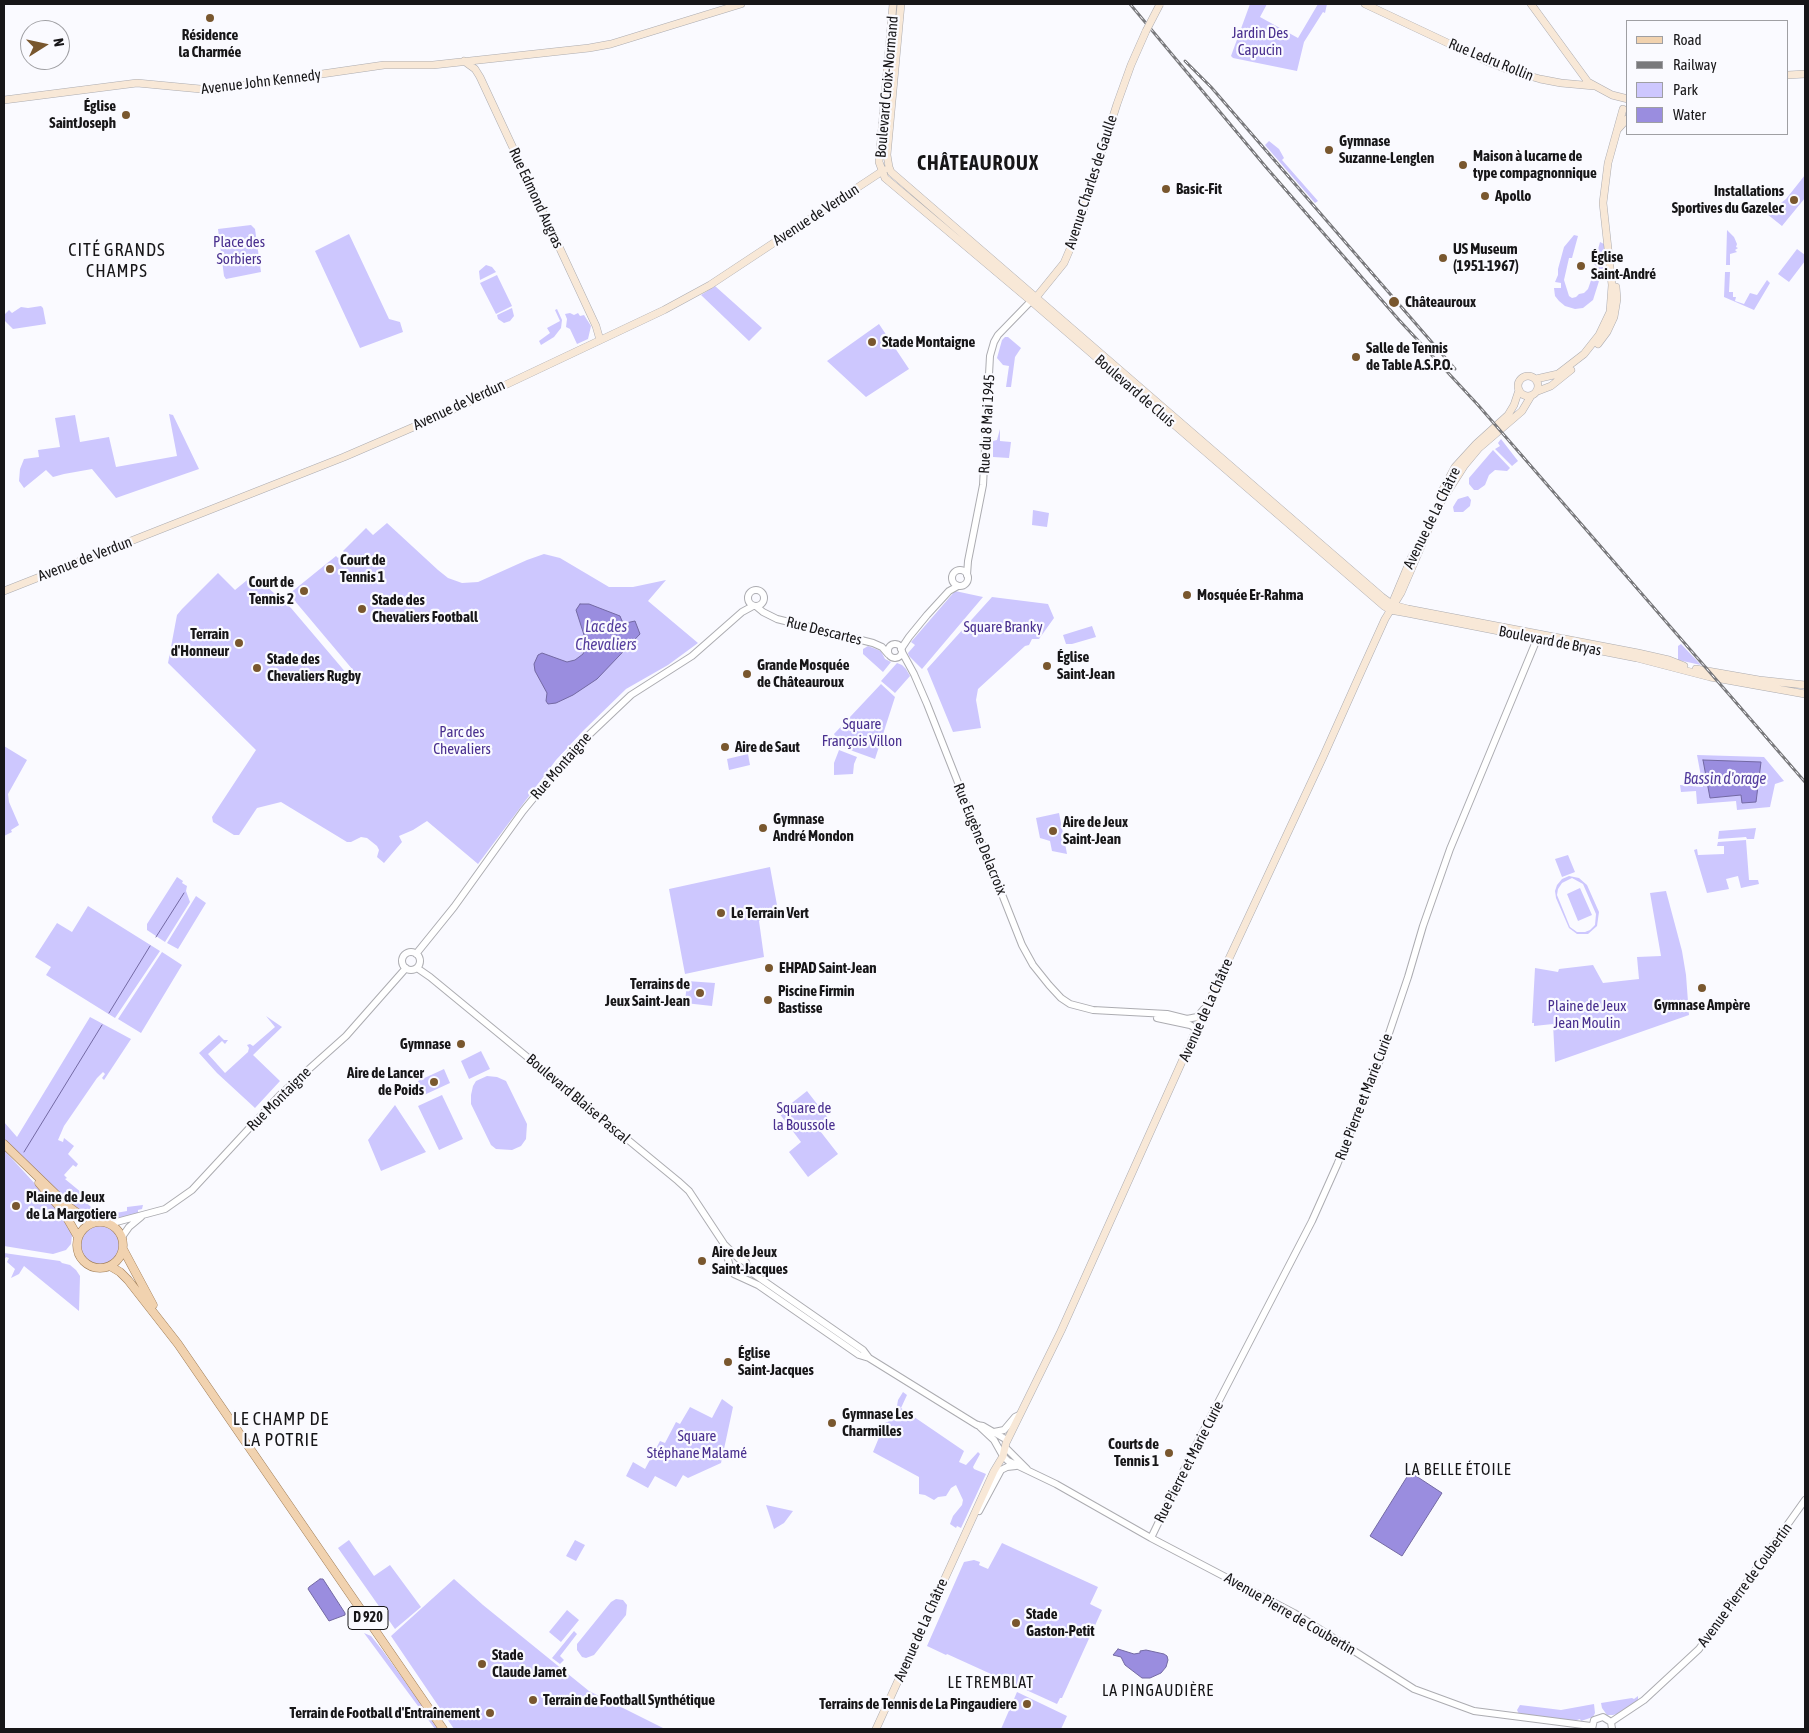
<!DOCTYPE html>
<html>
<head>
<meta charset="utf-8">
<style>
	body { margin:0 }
	#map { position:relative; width:1809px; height:1733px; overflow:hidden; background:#fafaff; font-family:"Asap Condensed",sans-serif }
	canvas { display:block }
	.frame { position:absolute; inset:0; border:5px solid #171618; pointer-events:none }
	.legend { position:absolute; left:1626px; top:20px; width:162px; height:115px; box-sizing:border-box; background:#fafaff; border:1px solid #9f9fa3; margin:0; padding:6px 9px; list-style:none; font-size:15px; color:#171618 }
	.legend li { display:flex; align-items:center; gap:10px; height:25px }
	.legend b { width:25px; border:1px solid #9f9fa3 }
	.north { position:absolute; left:20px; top:20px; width:50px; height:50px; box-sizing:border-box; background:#fafaff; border:1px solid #9f9fa3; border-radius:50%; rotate:80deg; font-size:14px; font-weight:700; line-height:20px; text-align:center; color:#171618 }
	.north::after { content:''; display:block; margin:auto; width:18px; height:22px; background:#79572e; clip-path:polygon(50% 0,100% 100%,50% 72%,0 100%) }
</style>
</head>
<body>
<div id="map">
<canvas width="1809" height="1733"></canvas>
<div class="frame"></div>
<ul class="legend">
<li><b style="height:6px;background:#f1d2af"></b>Road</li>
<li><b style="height:6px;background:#79797c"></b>Railway</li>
<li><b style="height:14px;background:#cdc7fe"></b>Park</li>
<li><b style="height:14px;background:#9a8ddf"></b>Water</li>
</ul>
<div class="north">N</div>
</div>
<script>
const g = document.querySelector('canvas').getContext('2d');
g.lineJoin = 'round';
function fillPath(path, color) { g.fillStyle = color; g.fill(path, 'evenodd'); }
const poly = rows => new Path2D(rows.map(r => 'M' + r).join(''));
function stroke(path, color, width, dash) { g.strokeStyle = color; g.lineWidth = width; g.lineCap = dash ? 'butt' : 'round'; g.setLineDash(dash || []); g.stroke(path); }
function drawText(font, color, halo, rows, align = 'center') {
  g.font = font + ' "Asap Condensed",sans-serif'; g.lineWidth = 4.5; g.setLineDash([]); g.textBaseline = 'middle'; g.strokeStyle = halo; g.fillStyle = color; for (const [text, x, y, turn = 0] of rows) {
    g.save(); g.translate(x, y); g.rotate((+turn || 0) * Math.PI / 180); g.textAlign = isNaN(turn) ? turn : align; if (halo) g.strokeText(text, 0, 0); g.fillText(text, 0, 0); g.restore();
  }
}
const green = poly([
	[1250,4,1267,4,1260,17,1298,38,1318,4,1327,4,1325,13,1323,12,1304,42,1297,71,1233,58,1231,56],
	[1269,141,1279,149,1284,158,1282,160,1318,201,1315,203,1265,145],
	[1805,175,1805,198,1782,226,1767,214,1786,199],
	[251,225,255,229,261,272,226,279,224,276,218,229],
	[1727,230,1734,237,1737,244,1736,247,1738,248,1735,250,1737,252,1730,254,1730,265,1726,265],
	[349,234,389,319,400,322,403,332,360,348,315,251],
	[1574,235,1578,236,1572,258,1569,258,1564,280,1569,296,1572,298,1576,297,1579,294,1584,293,1588,289,1596,266,1594,264,1600,242,1604,244,1606,259,1593,300,1583,308,1575,309,1565,306,1559,301,1555,296,1554,288,1561,288,1561,283,1555,282,1558,275,1558,269,1564,247],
	[1797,249,1805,255,1805,261,1789,282,1778,274],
	[486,265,492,267,496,272,480,280,479,271],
	[1725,272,1730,272,1729,292,1733,292,1733,297,1736,297,1735,301,1744,304,1750,293,1757,295,1767,280,1770,283,1754,310,1724,297],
	[497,275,512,306,496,314,480,283],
	[715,286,762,328,749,341,701,295],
	[41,306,43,308,46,324,13,329,4,320,4,315,9,310,12,313,21,307,28,308],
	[512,308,514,316,510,321,504,323,498,319,497,315],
	[557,309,562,320,561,328,554,337,541,345,539,341,550,333,547,328,560,321,555,310],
	[570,313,574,315,578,313,580,316,584,315,591,326,588,339,577,344,570,329,566,327,567,319,565,314],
	[879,324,909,369,866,397,827,361],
	[1005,337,1008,337,1021,348,1015,357,1011,387,1006,387,1009,366,1003,365,997,358,1002,340],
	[169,414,173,415,199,469,116,498,92,469,64,474,53,477,46,470,24,488,19,481,20,469,24,459,39,457,38,450,60,447,55,418,75,415,80,442,109,437,116,467,177,456],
	[1000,429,1000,441,1011,442,1009,458,993,457,993,441,997,440],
	[1501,439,1518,461,1512,466,1495,449,1500,446,1498,443],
	[1493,450,1510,468,1507,471,1495,470,1489,475,1485,485,1478,490,1474,490,1469,484,1469,478],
	[1468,496,1471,500,1470,506,1463,512,1454,512,1453,507,1456,502,1458,499],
	[1033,510,1049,513,1047,527,1032,525],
	[387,523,438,570,448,578,462,583,478,582,527,560,544,554,560,558,609,587,633,587,666,580,648,601,698,643,668,665,626,689,583,731,556,760,478,864,427,821,413,830,399,836,402,842,384,863,377,857,379,850,377,846,367,838,361,837,351,842,347,842,281,802,257,808,239,835,234,835,213,822,212,817,256,750,168,663,177,615,182,609,218,573,235,590,252,576,254,578,258,579,291,608,353,681,358,676,289,594,336,556,338,558,345,553,343,551,366,528,373,535],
	[955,591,983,597,922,669,909,656,908,653,915,645,911,642],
	[992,597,1048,604,1054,618,1039,639,1032,639,1029,645,1025,646,978,689,976,700,981,728,953,732,927,669],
	[1092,626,1096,637,1072,644,1066,644,1063,635],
	[1681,644,1701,665,1678,660,1678,646],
	[868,646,881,651,885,659,891,662,883,672,863,654,863,649],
	[897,663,902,665,906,669,910,676,895,693,881,681],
	[881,684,895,697,875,759,839,746,837,739,834,734],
	[4,746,27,760,8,794,9,802,19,825,11,830,12,832,4,836],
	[839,750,857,757,854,764,853,774,834,775,834,763],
	[748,754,750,765,729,770,727,759],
	[1697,755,1764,757,1784,781,1775,784,1770,807,1737,810,1736,801,1697,804,1696,791,1681,792,1680,785,1703,787],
	[1059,813,1064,838,1067,854,1052,851,1050,841,1040,838,1036,818],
	[1756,828,1754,839,1747,839,1746,837,1718,839,1719,831],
	[1746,840,1749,880,1758,880,1759,884,1741,888,1738,876,1726,879,1729,889,1707,893,1694,850,1697,849,1698,855,1724,854,1724,846,1717,846,1718,842],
	[1568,855,1575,872,1562,877,1555,859],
	[770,867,777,905,759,921,764,957,685,974,669,889],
	[1569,876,1579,878,1587,885,1599,912,1597,926,1588,934,1577,934,1569,928,1556,898,1555,891,1557,885,1562,879],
	[1572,878,1583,884,1596,914,1595,925,1590,930,1585,932,1577,932,1570,927,1557,895,1558,889,1562,883],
	[177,877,183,881,182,883,187,886,186,891,190,902,165,942,147,930,147,924],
	[1580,888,1592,915,1578,921,1567,894],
	[1666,891,1682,951,1686,975,1689,1015,1555,1062,1553,1024,1534,1026,1534,1023,1532,1023,1535,968,1558,972,1559,969,1593,965,1603,983,1639,979,1637,957,1661,956,1650,893],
	[196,896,206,903,178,949,167,943],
	[88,906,160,951,115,1018,46,975,51,967,35,957,57,923,72,932],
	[162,952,182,965,141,1033,118,1019],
	[687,981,715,983,712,1006,685,1003],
	[266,1016,282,1027,253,1055,280,1081,255,1108,217,1073,199,1053,219,1035,224,1040,228,1040,225,1044,222,1041,208,1054,225,1073,248,1052,249,1048,247,1045,250,1044,253,1046,275,1027],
	[90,1017,131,1039,104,1080,102,1078,105,1074,103,1072,97,1078,64,1126,58,1140,63,1142,64,1138,74,1146,68,1154,78,1164,76,1167,73,1165,64,1175,67,1178,65,1179,82,1193,80,1196,91,1207,104,1215,127,1211,127,1207,143,1205,142,1209,138,1210,138,1213,113,1220,89,1217,78,1212,4,1140,4,1122,17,1137],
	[481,1051,490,1069,469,1079,461,1061],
	[444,1069,450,1083,424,1095,418,1081],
	[487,1076,497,1077,506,1081,527,1124,526,1139,521,1146,512,1150,496,1149,491,1145,471,1104,471,1095,473,1086,476,1081],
	[807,1091,828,1118,817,1127,838,1154,808,1177,789,1152,801,1142,779,1113],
	[442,1095,463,1139,439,1150,418,1106],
	[395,1105,426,1152,381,1171,368,1140],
	[4,1150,60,1211,72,1235,71,1244,66,1250,53,1254,4,1246],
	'77 1245a23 23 0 1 1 46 0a23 23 0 1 1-46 0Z',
	[4,1253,60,1261,62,1263,70,1265,76,1270,80,1276,79,1311,24,1266,19,1274,11,1278,15,1269,7,1262,9,1258,6,1257,4,1260],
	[903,1392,907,1395,901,1408,964,1451,959,1462,966,1465,978,1452,980,1454,973,1467,974,1469,986,1474,961,1528,957,1526,956,1528,950,1524,953,1516,962,1505,963,1500,956,1485,951,1488,946,1496,938,1497,934,1500,925,1495,919,1494,919,1477,873,1452,885,1423,892,1420,896,1412,898,1400],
	[722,1399,733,1407,721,1463,688,1478,683,1475,676,1487,655,1476,648,1488,626,1476,633,1462,645,1469,660,1441,665,1443,676,1422,680,1424,690,1407,712,1418],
	[766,1505,793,1511,784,1523,774,1529],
	[349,1540,374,1576,390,1565,421,1607,395,1629,338,1548],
	[575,1540,585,1545,576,1561,566,1556],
	[1002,1543,1098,1587,1090,1604,1102,1610,1062,1698,1060,1698,1057,1704,947,1654,946,1655,927,1646,964,1562,974,1560,980,1562,979,1565,988,1569],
	[454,1579,483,1605,589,1691,665,1729,454,1729,391,1636],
	[616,1599,623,1600,627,1605,626,1615,594,1655,586,1658,582,1657,577,1650,577,1644,611,1602],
	[567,1610,579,1620,561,1642,549,1632],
	[574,1631,577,1634,560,1656,564,1660,560,1664,552,1658],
	[364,1633,371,1636,383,1651,439,1729,435,1729],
	[1017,1692,1067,1716,1061,1729,1001,1729],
	[1638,1696,1638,1700,1620,1713,1613,1715,1607,1715,1602,1708,1601,1703,1632,1698,1634,1699],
	[1594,1704,1595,1713,1593,1717,1581,1721,1580,1719,1574,1721,1519,1714,1517,1710,1520,1705,1561,1710]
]);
const water = poly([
	[580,604,589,604,620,616,622,621,626,623,635,621,640,634,597,679,573,695,556,703,548,704,546,701,547,693,535,671,534,664,538,655,542,653,567,662,575,660,583,654,586,646,585,638,576,610,580,604],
	[1703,760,1761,762,1756,802,1742,803,1741,795,1710,798,1703,760],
	[1410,1472,1442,1493,1402,1556,1370,1536,1410,1472],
	[320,1579,323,1579,345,1613,345,1615,329,1621,308,1589,309,1587,320,1579],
	[1118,1649,1134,1654,1140,1653,1140,1651,1146,1650,1164,1654,1167,1656,1168,1660,1166,1667,1161,1673,1150,1678,1142,1678,1125,1665,1121,1657,1113,1655,1118,1649]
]);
const stream = poly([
	[156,937,184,893],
	[109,1013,150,946],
	[24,1152,102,1025]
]);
const tertiary = poly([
	'952 578a8 8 0 1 1 16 0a8 8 0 1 1-16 0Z',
	[967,575,968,561,983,485,990,356,994,342,998,335,1031,301],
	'748 598a8 8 0 1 1 16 0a8 8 0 1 1-16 0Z',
	[757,607,763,612,777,619,873,643,882,647,888,654],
	'888 651a7 7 0 1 1 14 0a7 7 0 1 1-14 0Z',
	[901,649,909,637,927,615,949,591,958,586],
	[902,652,914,674,927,704,1022,945,1033,965,1049,985,1061,998,1070,1004,1093,1010,1167,1014,1187,1019,1197,1017,1204,1009],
	'402 961a9 9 0 1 1 18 0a9 9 0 1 1-18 0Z',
	[416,954,454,907,523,811,573,750,631,695,692,656,742,612,753,606],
	[417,968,430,977,678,1181,689,1191,724,1244,739,1259,746,1262,748,1269,751,1272,863,1350,869,1358],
	[1157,1018,1190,1025,1197,1029],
	[109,1224,165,1209,192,1190,280,1095,346,1036,406,968],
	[122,1237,129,1227,141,1217],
	[724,1245,731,1270,734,1274,758,1285,859,1355,869,1358,977,1425,983,1426,1007,1440],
	[978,1425,994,1440,1003,1456,1008,1461,1056,1484,1151,1538,1294,1613,1414,1689,1474,1711,1591,1726],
	[994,1432,1004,1430,1015,1417,1019,1415],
	[1005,1447,1027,1469],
	[979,1511,1001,1470,1007,1467,1016,1466],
	[1151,1538,1194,1449,1312,1221,1337,1165,1380,1060,1408,977,1423,926,1450,849,1537,639],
	[1611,1722,1644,1700,1699,1649,1805,1500],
	[1592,1729,1594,1720,1603,1717,1611,1722,1612,1729]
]);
const secondary = poly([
	[893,4,879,162,885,178,1031,301,1384,606,1390,610,1407,613,1637,658,1710,677,1805,694],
	[901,4,887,155,889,167,891,172,1382,597,1393,605,1408,609,1638,653,1669,660,1684,666],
	[1365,4,1486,61,1509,70,1540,79,1561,83,1594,86],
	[1531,4,1588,82,1612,95,1628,99],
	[464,61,475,69,480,77,596,326,600,340],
	[1788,75,1805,74],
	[4,100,137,83,211,90,384,65,433,65,589,48,611,44,741,4],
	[1618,129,1628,118],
	[1034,300,1064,263,1073,242,1117,104,1131,65,1146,31],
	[1598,344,1607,332,1614,317,1617,299,1616,287],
	'1518 386a10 10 0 1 1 20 0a10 10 0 1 1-20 0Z',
	[1536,379,1558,374,1584,354,1599,335,1610,312,1612,285,1603,203,1608,163,1623,109],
	[1538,391,1551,386,1571,370],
	[1439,497,1455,467,1476,444,1508,415,1514,405,1519,390],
	[4,591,344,457,446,413,664,310,710,285,884,170],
	[1394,599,1412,556],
	[1696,669,1759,680,1805,685],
	[876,1729,994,1471,1003,1456,1006,1443,1061,1331,1206,1008,1323,757,1361,672,1385,619,1401,593,1439,505,1464,466,1479,448,1522,411,1531,396]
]);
const primary = poly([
	[4,1144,69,1207,80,1215,98,1222],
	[39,1183,63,1211,78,1237],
	'77 1245a23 23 0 1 1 46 0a23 23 0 1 1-46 0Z',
	[123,1249,153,1305],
	[110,1266,120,1272,128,1280,178,1344,443,1729]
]);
const rail = poly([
	[1130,4,1265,166,1399,320,1478,405,1805,782],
	[1185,61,1211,87,1455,369]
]);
const secondaryBridge = poly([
	[1146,31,1160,4]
]);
const markers = [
	[210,18,5,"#79572e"],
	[126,115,5,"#79572e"],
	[1329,150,5,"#79572e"],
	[1463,165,5,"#79572e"],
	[1166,189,5,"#79572e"],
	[1485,196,5,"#79572e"],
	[1794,200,5,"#79572e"],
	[1443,258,5,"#79572e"],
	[1581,266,5,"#79572e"],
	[1394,302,6,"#79572e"],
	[872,342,5,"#79572e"],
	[1356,357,5,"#79572e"],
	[330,569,5,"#79572e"],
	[304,591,5,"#79572e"],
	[1187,595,5,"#79572e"],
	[362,609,5,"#79572e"],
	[239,643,5,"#79572e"],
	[1047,666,5,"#79572e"],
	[257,668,5,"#79572e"],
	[747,674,5,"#79572e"],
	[725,747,5,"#79572e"],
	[763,828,5,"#79572e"],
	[1053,831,5,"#79572e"],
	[721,913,5,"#79572e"],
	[769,968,5,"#79572e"],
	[1702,988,5,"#79572e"],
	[700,993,5,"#79572e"],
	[768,1000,5,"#79572e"],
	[461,1044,5,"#79572e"],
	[434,1082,5,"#79572e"],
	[16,1206,5,"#79572e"],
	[702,1261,5,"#79572e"],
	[728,1362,5,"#79572e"],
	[832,1423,5,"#79572e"],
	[1169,1453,5,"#79572e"],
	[1016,1623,5,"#79572e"],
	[482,1664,5,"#79572e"],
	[533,1700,5,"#79572e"],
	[1027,1704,5,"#79572e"],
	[490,1713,5,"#79572e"]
];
const shields = [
	[368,1618,40]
];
const shieldNames = [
	["D 920",368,1618]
];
const parkNames = [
	["Jardin Des",1260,33],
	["Capucin",1260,50],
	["Place des",239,242],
	["Sorbiers",239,259],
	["Square Branky",1003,627],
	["Square",862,724],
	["François Villon",862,741],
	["Parc des",462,732],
	["Chevaliers",462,749],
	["Plaine de Jeux",1587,1006],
	["Jean Moulin",1587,1023],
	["Square de",804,1108],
	["la Boussole",804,1125],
	["Square",697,1436],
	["Stéphane Malamé",697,1453]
];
const poiNames = [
	["Résidence",210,35,"center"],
	["la Charmée",210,52,"center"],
	["Église",116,106,"right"],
	["SaintJoseph",116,123,"right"],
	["Gymnase",1339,141],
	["Suzanne-Lenglen",1339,158],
	["Maison à lucarne de",1473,156],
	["type compagnonnique",1473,173],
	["Basic-Fit",1176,189],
	["Installations",1784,191,"right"],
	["Sportives du Gazelec",1784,208,"right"],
	["Apollo",1495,196],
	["US Museum",1453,249],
	["(1951-1967)",1453,266],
	["Église",1591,257],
	["Saint-André",1591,274],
	["Châteauroux",1405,302],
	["Stade Montaigne",882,342],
	["Salle de Tennis",1366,348],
	["de Table A.S.P.O.",1366,365],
	["Court de",340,560],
	["Tennis 1",340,577],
	["Court de",294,582,"right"],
	["Tennis 2",294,599,"right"],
	["Mosquée Er-Rahma",1197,595],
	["Stade des",372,600],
	["Chevaliers Football",372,617],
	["Terrain",229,634,"right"],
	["d'Honneur",229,651,"right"],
	["Église",1057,657],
	["Saint-Jean",1057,674],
	["Stade des",267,659],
	["Chevaliers Rugby",267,676],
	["Grande Mosquée",757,665],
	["de Châteauroux",757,682],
	["Aire de Saut",735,747],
	["Gymnase",773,819],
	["André Mondon",773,836],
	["Aire de Jeux",1063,822],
	["Saint-Jean",1063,839],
	["Le Terrain Vert",731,913],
	["EHPAD Saint-Jean",779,968],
	["Terrains de",690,984,"right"],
	["Jeux Saint-Jean",690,1001,"right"],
	["Piscine Firmin",778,991],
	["Bastisse",778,1008],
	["Gymnase Ampère",1702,1005,"center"],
	["Gymnase",451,1044,"right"],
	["Aire de Lancer",424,1073,"right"],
	["de Poids",424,1090,"right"],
	["Plaine de Jeux",26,1197],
	["de La Margotiere",26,1214],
	["Aire de Jeux",712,1252],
	["Saint-Jacques",712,1269],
	["Église",738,1353],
	["Saint-Jacques",738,1370],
	["Gymnase Les",842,1414],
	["Charmilles",842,1431],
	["Courts de",1159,1444,"right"],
	["Tennis 1",1159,1461,"right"],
	["Stade",1026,1614],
	["Gaston-Petit",1026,1631],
	["Stade",492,1655],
	["Claude Jamet",492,1672],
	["Terrain de Football Synthétique",543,1700],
	["Terrains de Tennis de La Pingaudiere",1017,1704,"right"],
	["Terrain de Football d'Entraînement",480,1713,"right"]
];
const streetNames = [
	["Rue Ledru Rollin",1491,60,22],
	["Avenue John Kennedy",261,82,-7],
	["Boulevard Croix-Normand",887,87,-85],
	["Avenue Charles de Gaulle",1091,182,-72],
	["Rue Edmond Augras",536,198,65],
	["Avenue de Verdun",816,215,-33],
	["Boulevard de Cluis",1135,391,41],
	["Avenue de Verdun",459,405,-25],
	["Rue du 8 Mai 1945",987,424,-87],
	["Avenue de La Châtre",1432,518,-64],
	["Avenue de Verdun",85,559,-21],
	["Rue Descartes",824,631,14],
	["Boulevard de Bryas",1550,641,11],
	["Rue Montaigne",561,766,-49],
	["Rue Eugène Delacroix",980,839,68],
	["Avenue de La Châtre",1206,1010,-66],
	["Rue Pierre et Marie Curie",1364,1097,-69],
	["Rue Montaigne",279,1099,-45],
	["Boulevard Blaise Pascal",578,1099,40],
	["Rue Pierre et Marie Curie",1189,1462,-63],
	["Avenue Pierre de Coubertin",1745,1585,-54],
	["Avenue Pierre de Coubertin",1290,1614,30],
	["Avenue de La Châtre",921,1630,-66]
];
const waterNames = [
	["Lac des",606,627],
	["Chevaliers",606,645],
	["Bassin d'orage",1725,779]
];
const neighbourhoodNames = [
	["LA BELLE ÉTOILE",1458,1470],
	["LE TREMBLAT",991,1683],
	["LA PINGAUDIÈRE",1158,1691]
];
const quarterNames = [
	["CITÉ GRANDS",117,250],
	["CHAMPS",117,271],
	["LE CHAMP DE",281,1419],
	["LA POTRIE",281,1440]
];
const districtNames = [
	["CHÂTEAUROUX",978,164]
];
fillPath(green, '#cdc7fe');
fillPath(water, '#9a8ddf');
stroke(water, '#7369a3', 1);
stroke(stream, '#7369a3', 1);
stroke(tertiary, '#acacb1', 8);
stroke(secondary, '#acacb1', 8);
stroke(primary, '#9f7d57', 9);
stroke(tertiary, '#fff', 6);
stroke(secondary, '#f8e8d7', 7);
stroke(primary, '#f1d2af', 8);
stroke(rail, '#79797c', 3);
stroke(rail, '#fafaff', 1, [4]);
stroke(secondaryBridge, '#acacb1', 8, []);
stroke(secondaryBridge, '#f8e8d7', 7);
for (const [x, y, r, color] of markers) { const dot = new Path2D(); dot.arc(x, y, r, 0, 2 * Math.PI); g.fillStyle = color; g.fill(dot); stroke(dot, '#fafaff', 2); }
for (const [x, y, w] of shields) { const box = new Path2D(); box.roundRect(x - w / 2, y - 11.5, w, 23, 4); g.fillStyle = '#fafaff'; g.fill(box); stroke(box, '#171618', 1); }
drawText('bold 14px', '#171618', null, shieldNames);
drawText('15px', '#492f8f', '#fafaff', parkNames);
drawText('bold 15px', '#171618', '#fafaff', poiNames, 'left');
drawText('15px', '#171618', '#fafaff', streetNames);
drawText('italic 16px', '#553e9e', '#fafaff', waterNames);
g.letterSpacing = '1px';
drawText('16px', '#171618', '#fafaff', neighbourhoodNames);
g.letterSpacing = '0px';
g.letterSpacing = '1px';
drawText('18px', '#171618', '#fafaff', quarterNames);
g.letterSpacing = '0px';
g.letterSpacing = '1px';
drawText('bold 20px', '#171618', '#fafaff', districtNames);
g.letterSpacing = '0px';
</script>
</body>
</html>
